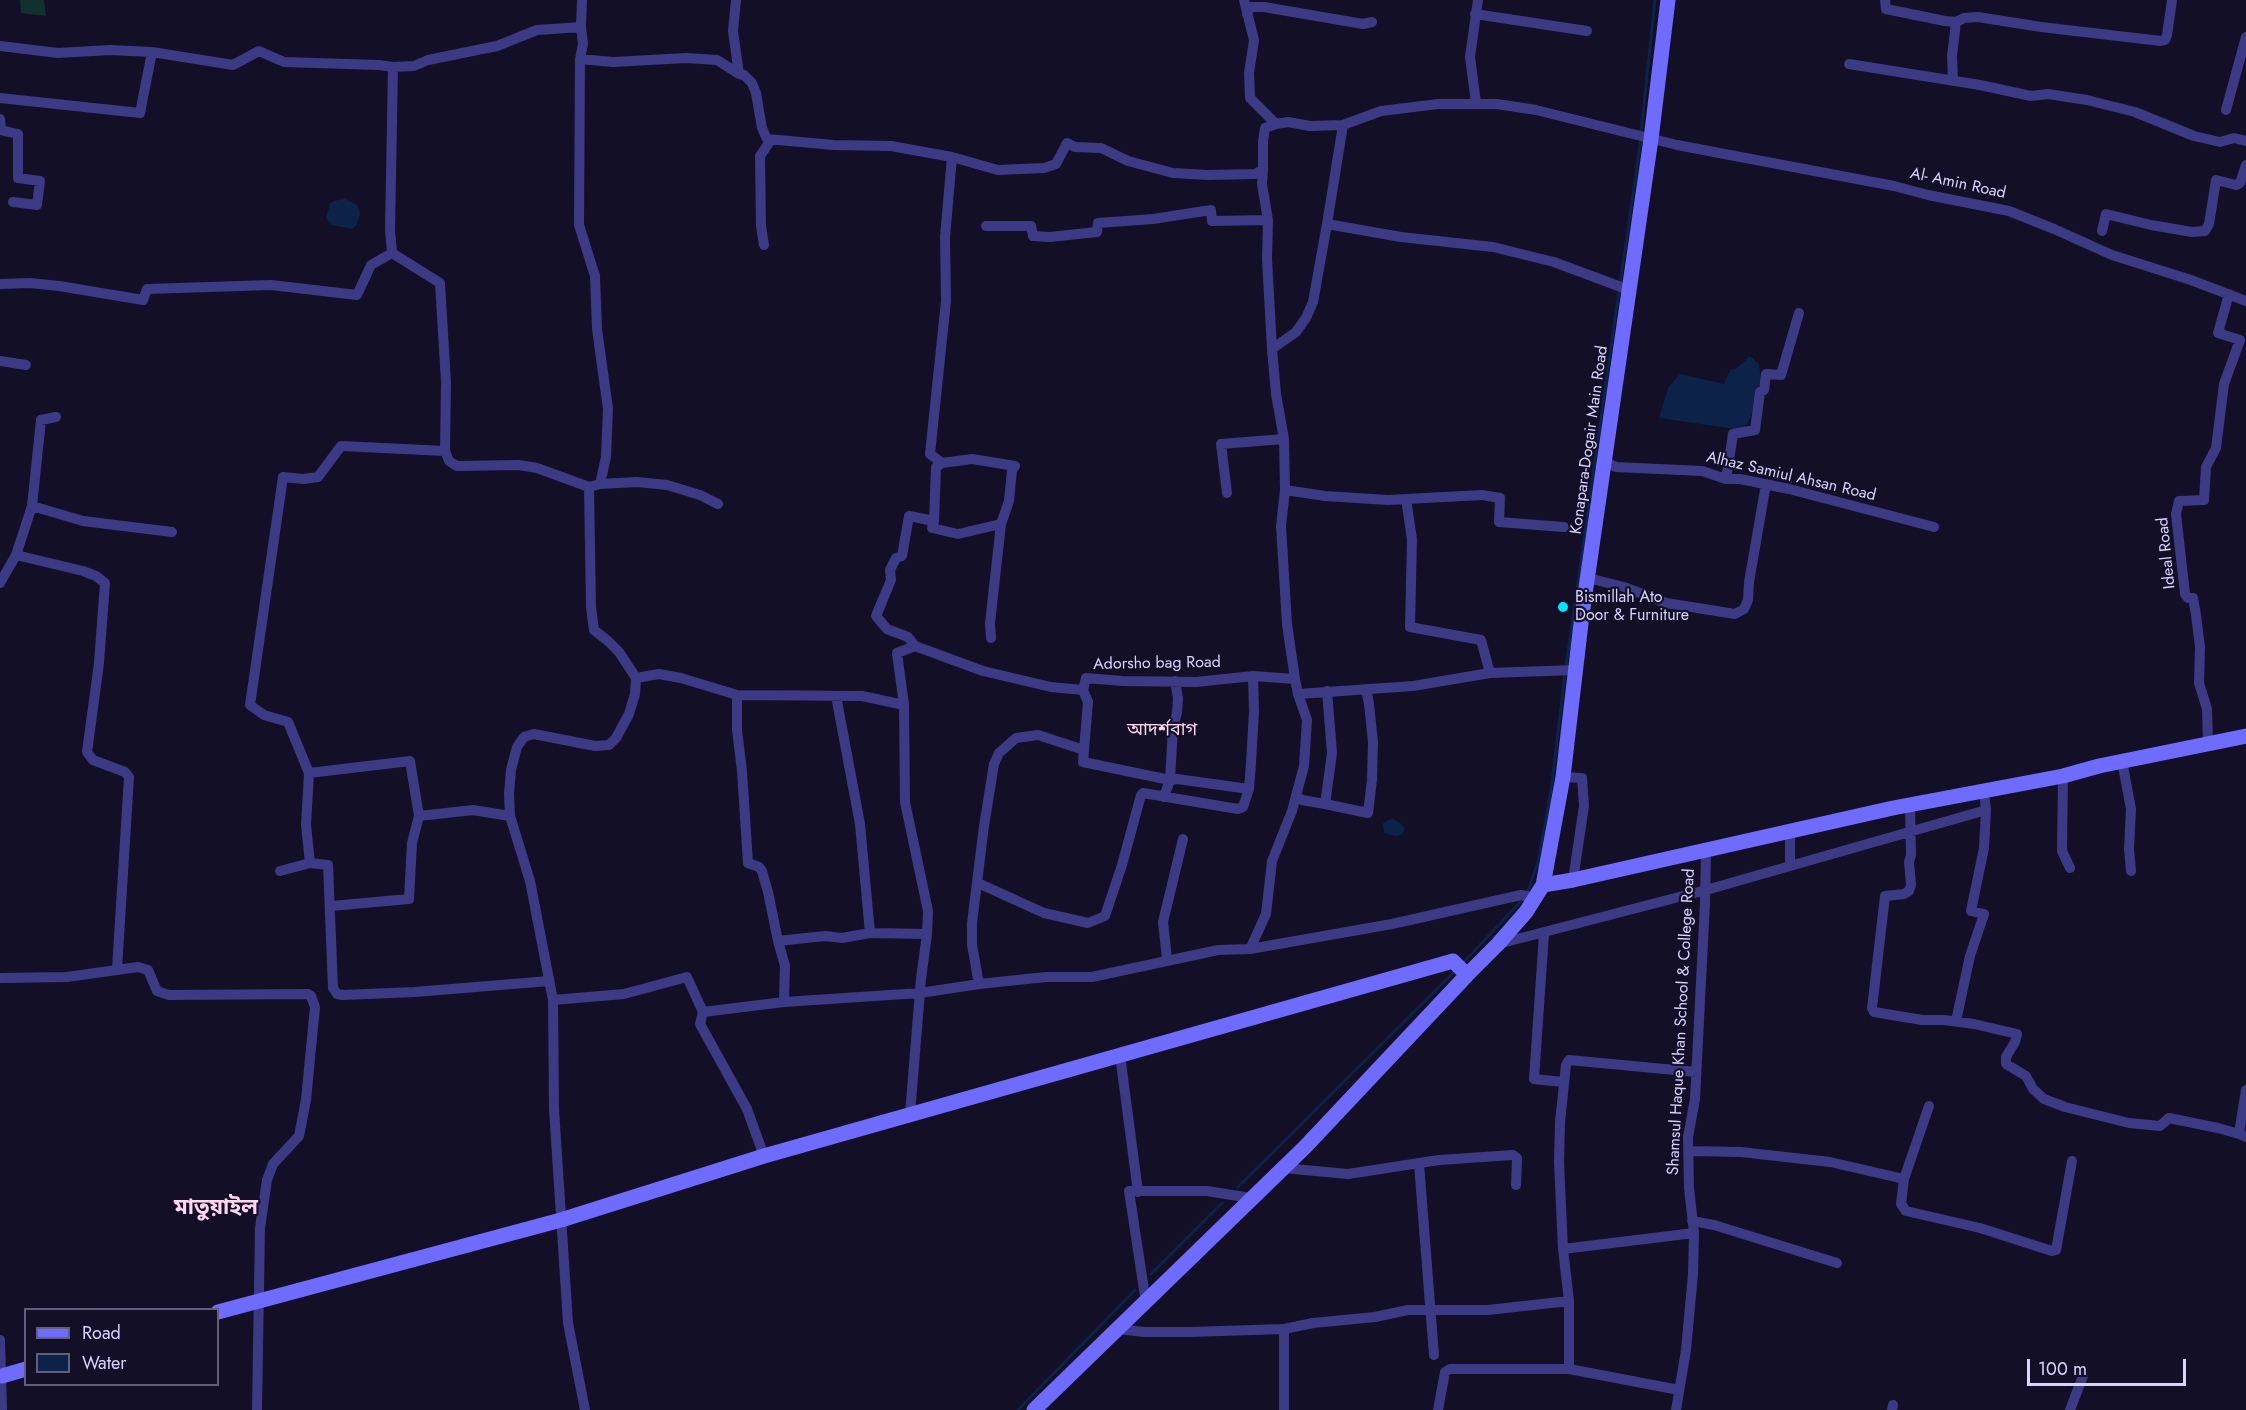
<!DOCTYPE html>
<html>
<head>
<meta charset="utf-8">
<style>
	body { margin:0 }
	#map { position:relative; width:2246px; height:1410px; overflow:hidden; background:#130f26; font-family:Jost,sans-serif }
	canvas { display:block }
	.legend { position:absolute; left:24px; top:1308px; width:195px; height:78px; box-sizing:border-box; background:#130f26; border:2px solid #625e7d; margin:0; padding:8px 10px; list-style:none; font-size:18px; color:#d9d4ff }
	.legend li { display:flex; align-items:center; gap:12px; height:30px }
	.legend b { width:30px; border:2px solid #625e7d }
	.scale { position:absolute; left:2027px; top:1359px; width:159px; height:27px; box-sizing:border-box; border:3px solid #d9d4ff; border-top:0; padding-left:8px; font-size:18px; line-height:21px; white-space:nowrap; color:#d9d4ff; -webkit-text-stroke:4px #130f26; paint-order:stroke }
</style>
</head>
<body>
<div id="map">
<canvas width="2246" height="1410"></canvas>
<ul class="legend">
<li><b style="height:8px;background:#6f6bff"></b>Road</li>
<li><b style="height:16px;background:#0c2248"></b>Water</li>
</ul>
<div class="scale">100 m</div>
</div>
<script>
const g = document.querySelector('canvas').getContext('2d');
g.lineJoin = 'round';
function fillPath(path, color) { g.fillStyle = color; g.fill(path, 'evenodd'); }
const poly = rows => new Path2D(rows.map(r => 'M' + r).join(''));
function stroke(path, color, width, dash) { g.strokeStyle = color; g.lineWidth = width; g.lineCap = dash ? 'butt' : 'round'; g.setLineDash(dash || []); g.stroke(path); }
function drawText(font, color, halo, rows, align = 'center') {
  g.font = font + ' Jost,"Noto Sans Bengali",sans-serif'; g.lineWidth = 4.5; g.setLineDash([]); g.textBaseline = 'middle'; g.strokeStyle = halo; g.fillStyle = color; for (const [text, x, y, turn = 0] of rows) {
    g.save(); g.translate(x, y); g.rotate((+turn || 0) * Math.PI / 180); g.textAlign = isNaN(turn) ? turn : align; if (halo) g.strokeText(text, 0, 0); g.fillText(text, 0, 0); g.restore();
  }
}
const green = poly([
	[20,0,44,0,46,16,21,13]
]);
const water = poly([
	[345,199,357,205,360,214,356,226,352,229,332,225,326,218,330,204,333,201],
	[1750,356,1759,364,1761,380,1755,394,1752,413,1746,426,1735,429,1659,418,1668,388,1680,374,1724,384,1730,370,1737,368],
	[1392,818,1403,825,1405,829,1401,835,1395,836,1384,833,1383,823]
]);
const stream = poly([
	[1641,132,1655,0],
	[1620,284,1641,139],
	[1566,667,1619,290],
	[1527,894,1538,862,1551,791,1565,674],
	[1462,964,1523,899],
	[1238,1187,1455,971],
	[1151,1274,1222,1203],
	[1018,1410,1135,1290]
]);
const street = poly([
	[736,0,733,31,739,74],
	[1244,0,1254,40,1249,73,1250,98,1276,124],
	[1885,0,1886,9,1945,21,1956,22,1964,18,1978,17,2041,27,2161,41,2165,40,2167,35,2172,0],
	[1247,14,1250,7,1264,7,1363,24,1372,22],
	[1475,14,1587,31],
	[581,27,582,0],
	[0,46,58,53,110,50,152,52,233,65,259,51,284,62,379,65,393,67],
	[580,59,579,225,595,276,597,329,608,409,606,457,600,484,589,487],
	[1849,64,1980,85,2031,96,2048,94,2087,100,2135,112,2194,136,2220,142,2234,138,2246,141],
	[1953,80,1952,56,1956,22],
	[0,98,140,113,152,52],
	[1476,103,1470,57,1478,0],
	[2226,110,2246,37],
	[0,119,1,130,18,134,18,178,40,181,37,205,13,202],
	[1343,125,1327,224,1401,237,1493,247,1554,262,1629,290],
	[1263,170,1262,184,1268,220,1267,259,1272,349,1276,394,1284,439,1285,490,1281,526,1287,624,1295,679],
	[986,226,1031,226,1033,236,1050,237,1097,232,1098,223,1153,219,1211,210,1212,221,1268,220],
	[2102,231,2106,214,2151,225,2192,232,2205,231,2209,224,2216,180,2236,185,2240,183,2246,165],
	[764,245,761,226,760,156,771,140],
	[0,284,30,283,59,286,143,300,147,289,271,285,357,295,371,265,392,253],
	[1272,349,1296,332,1306,318,1313,302,1327,224],
	[0,361,26,365],
	[1606,462,1616,467,1702,471,1726,479,1740,479,1789,489,1934,527],
	[942,463,972,459,1015,466,1012,470,1009,501,1001,524,990,623,991,638],
	[1726,479,1733,434,1755,430,1760,392,1764,390,1766,374,1781,375,1799,313],
	[600,484,637,482,667,485,700,495,718,504],
	[1285,490,1325,496,1388,500,1406,499,1412,539,1410,627,1481,640,1490,673],
	[1227,493,1221,444,1284,439],
	[1406,499,1482,495,1500,498,1499,522,1564,527],
	[32,506,83,521,172,532],
	[934,521,932,528,958,534,1001,524],
	[16,555,83,571,96,576,105,583,99,663,87,752,93,760,125,772,129,777,117,969],
	[1588,578,1624,587,1666,603,1735,614,1744,609,1748,600,1749,582,1766,484],
	[0,583,16,555,32,506,41,420,56,417],
	[915,646,908,637,887,629,876,616,891,580,890,570,896,558,902,556,909,516,934,521,936,467,942,463,930,454,946,301,945,237,952,157],
	[636,678,619,652,608,641,594,630,591,607,589,487,537,468,519,465,457,466,449,461,445,451,446,382,440,283,392,253,390,230,393,67,414,66,428,60,497,46,537,30,581,27,583,44,580,59,613,62,686,58,717,60,739,74,744,75,752,83,756,93,762,128,767,139,834,145,891,146,952,157,998,170,1044,168,1056,164,1067,143,1075,147,1101,148,1128,161,1173,173,1208,175,1255,174,1263,170,1263,141,1265,128,1276,124,1288,122,1310,126,1343,125,1381,111,1438,104,1497,104,1536,110,1677,145,1894,186,1928,195,2009,211,2054,229,2112,255,2191,280,2246,301],
	[1083,690,1088,702,1084,750],
	[737,695,737,730,742,771,748,863,759,867,762,871,768,892,778,941,785,966,784,1002],
	[836,696,860,824,870,933],
	[904,705,905,802,928,911,927,934,921,979,910,1114],
	[2208,745,2207,709,2199,683,2200,647,2196,615,2193,598,2188,598,2185,594,2176,514,2179,501,2204,500,2206,467,2216,448,2224,384,2240,340,2218,333,2229,294],
	[2122,761,2131,809,2129,849,2131,871],
	[309,773,410,761,419,816,473,810,510,816],
	[2063,776,2062,851,2070,868],
	[1563,777,1582,778,1584,806,1573,880],
	[1296,795,1302,800,1325,804,1332,753,1327,691],
	[1164,797,1170,780,1173,727,1177,713,1178,698,1175,681],
	[1325,804,1368,813,1372,780,1373,742,1369,704,1366,689],
	[1910,805,1911,855,1909,862,1911,885,1909,891,1904,894,1885,896,1872,1008,1874,1012,1922,1020,1944,1020,1974,1024,2017,1034,2015,1042,2006,1057,2006,1064,2026,1076,2033,1089,2044,1099,2065,1107,2129,1123,2160,1126,2169,1118,2218,1128,2239,1134],
	[310,863,306,825,309,773,288,722,264,715,250,705,283,477,303,479,318,477,341,446,445,451],
	[1790,866,1790,833],
	[280,871,310,863,328,865,333,988,337,994,343,995,415,992,549,981],
	[978,883,1044,913,1088,923,1105,916,1122,865,1141,795,1143,793,1238,809,1243,807,1249,789,1251,763,1254,711,1253,676],
	[331,906,409,899,412,843,419,816],
	[1544,934,1534,1079,1563,1082],
	[778,941,825,936,842,938,870,933,927,934],
	[1498,944,1706,890,1986,810],
	[1250,949,1266,914,1272,861,1292,811,1304,766,1307,720,1298,694],
	[1167,959,1163,922,1183,839],
	[0,978,67,977,138,967,148,970,157,991,169,995,308,994,311,996,315,1007,306,1100,299,1136,273,1164,267,1180,260,1228,257,1410],
	[979,984,972,945,972,923,984,826,994,764,999,753,1016,738,1038,735,1084,750,1083,762,1170,780,1177,779,1249,789],
	[553,1000,624,994,687,977,703,1012,784,1002,920,993,979,984,1046,977,1092,977,1218,950,1250,949,1392,924,1521,895,1536,898],
	[703,1012,700,1024,747,1109,764,1156],
	[1956,1021,1970,956,1984,914,1971,911,1984,848,1986,810,1984,791],
	[1120,1055,1138,1192],
	[2246,1090,2239,1134,2246,1137],
	[1929,1106,1904,1179,1901,1204,1906,1211,1980,1228,2052,1251,2056,1250,2072,1161],
	[1688,1151,1741,1152,1830,1162,1904,1179],
	[1419,1164,1434,1355],
	[1283,1168,1348,1174,1439,1160,1513,1155,1517,1158,1516,1185],
	[1692,1221,1714,1225,1837,1263],
	[1563,1249,1694,1233],
	[1146,1303,1129,1191,1207,1191,1251,1198],
	[1117,1329,1144,1332,1190,1332,1284,1329,1313,1323,1375,1317,1408,1310,1488,1310,1569,1301],
	[1284,1329,1284,1410],
	[0,1340,2,1410],
	[1569,1369,1569,1301,1563,1249,1559,1162,1560,1122,1566,1065,1569,1060,1696,1072],
	[585,1410,568,1323,554,1109,553,1000,530,881,510,816,509,794,511,770,517,747,524,737,534,734,595,746,609,745,616,738,629,714,635,694,636,678,659,674,681,678,737,695,862,696,904,705,897,653,915,646,983,671,1051,687,1083,690,1086,678,1123,681,1196,682,1253,676,1295,679,1298,694,1413,686,1490,673,1575,670],
	[1438,1410,1445,1372,1450,1369,1569,1369,1679,1390],
	[1676,1410,1686,1350,1693,1274,1694,1233,1689,1188,1688,1137,1695,1099,1705,903,1706,851],
	[1892,1410,1893,1405],
	[2070,1410,2083,1376]
]);
const secondary = poly([
	[1543,885,1573,880,1893,808,2063,776,2099,766,2246,736],
	[218,1312,561,1220,764,1156,1453,961,1467,975],
	[2,1376,26,1369],
	[1034,1410,1305,1147,1467,975,1498,944,1526,912,1543,885,1563,777,1582,615,1651,139,1668,0]
]);
const markers = [
	[1563,607,6,"#00e5ff"]
];
const streetNames = [
	["Al- Amin Road",1958,184,12],
	["Konapara-Dogair Main Road",1590,440,-82],
	["Alhaz Samiul Ahsan Road",1791,477,13],
	["Ideal Road",2167,553,-96],
	["Adorsho bag Road",1157,664,-1],
	["Shamsul Haque Khan School & College Road",1682,1022,-87]
];
const poiNames = [
	["Bismillah Ato",1575,598],
	["Door & Furniture",1575,616]
];
const neighbourhoodNames = [
	["আদর্শবাগ",1162,731]
];
const districtNames = [
	["মাতুয়াইল",216,1209]
];
fillPath(green, '#12302f');
fillPath(water, '#0c2248');
stroke(stream, '#0c2248', 3);
stroke(street, '#3d3a85', 10);
stroke(secondary, '#6f6bff', 15);
for (const [x, y, r, color] of markers) { const dot = new Path2D(); dot.arc(x, y, r, 0, 2 * Math.PI); g.fillStyle = color; g.fill(dot); stroke(dot, '#130f26', 2); }
drawText('16px', '#d9d4ff', '#130f26', streetNames);
drawText('16px', '#d9d4ff', '#130f26', poiNames, 'left');
drawText('18px', '#ffd6f0', '#130f26', neighbourhoodNames);
drawText('bold 22px', '#ffd6f0', '#130f26', districtNames);
</script>
</body>
</html>
